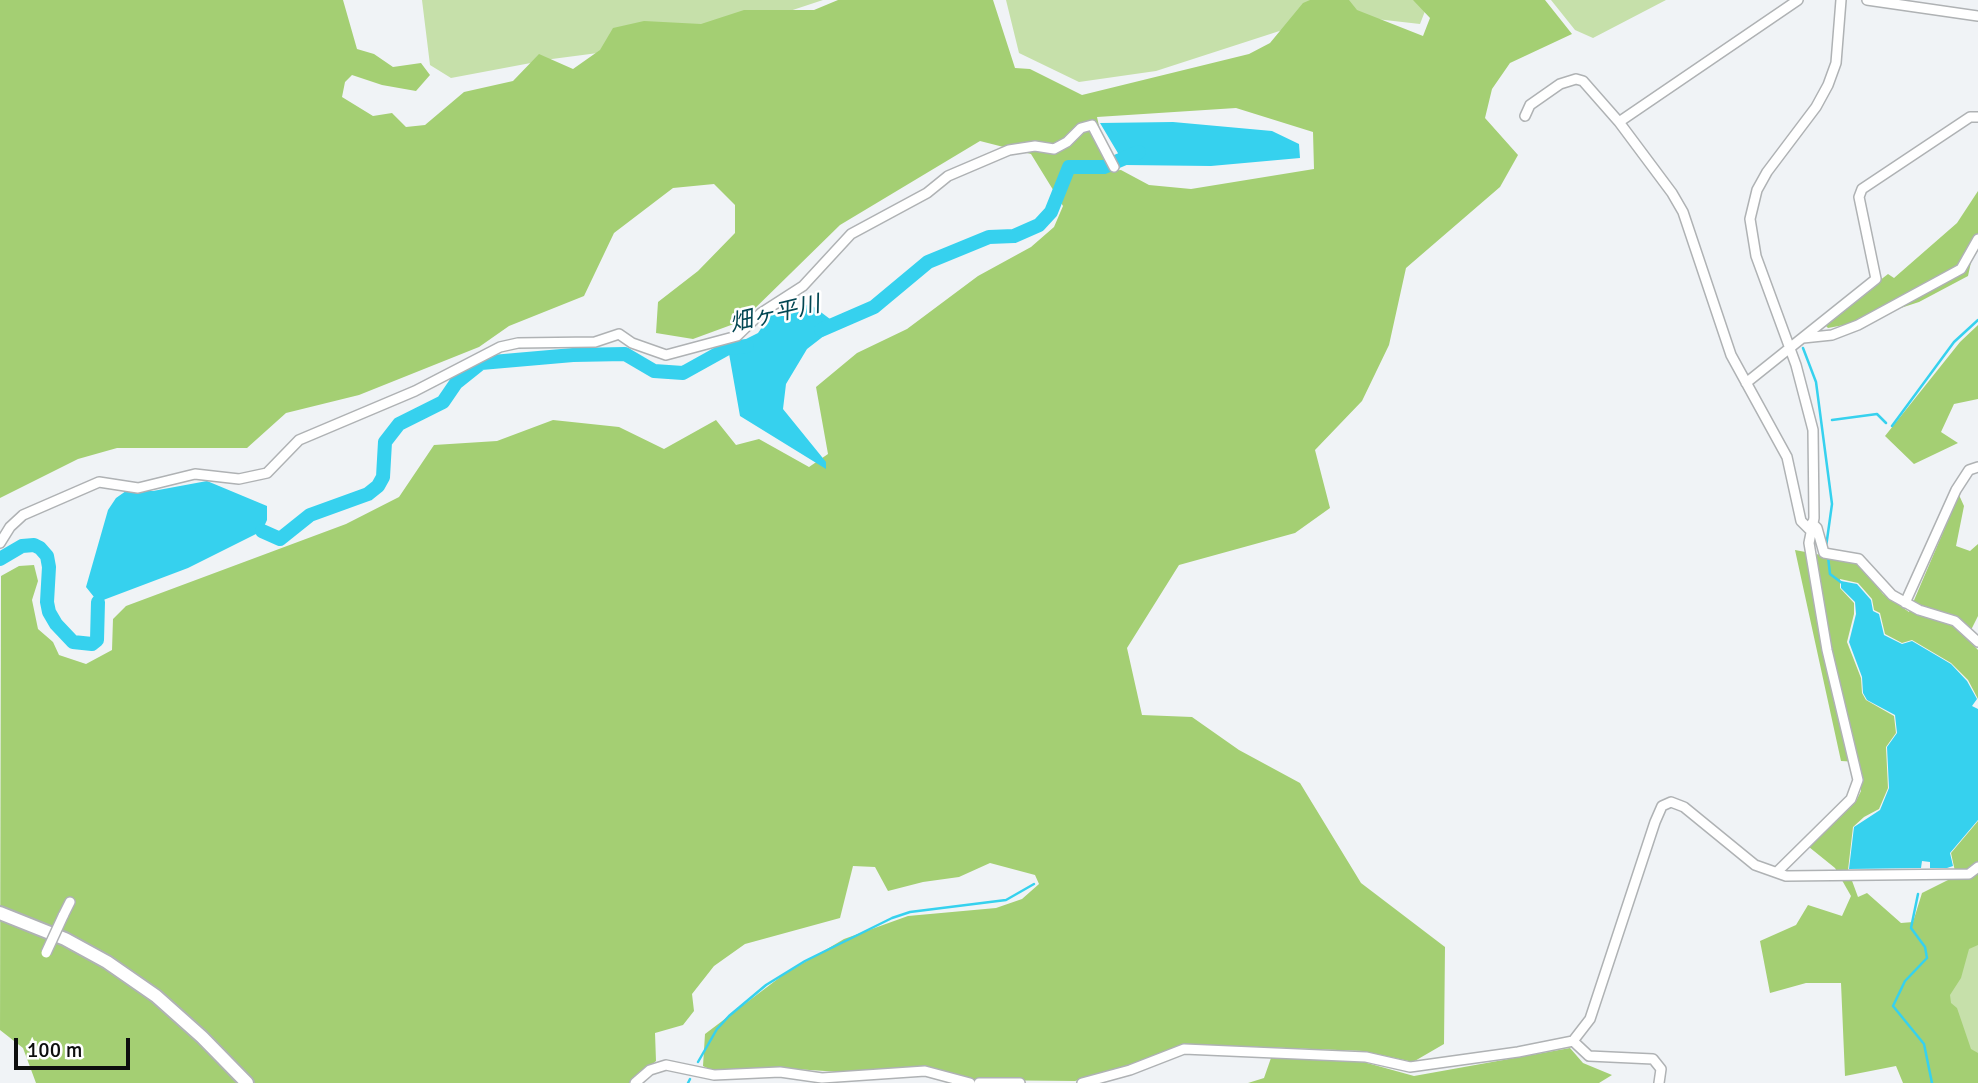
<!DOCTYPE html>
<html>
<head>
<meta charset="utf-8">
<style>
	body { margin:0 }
	#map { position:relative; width:1978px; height:1083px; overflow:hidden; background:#f0f3f6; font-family:Signika,sans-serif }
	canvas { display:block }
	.scale { position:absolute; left:14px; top:1038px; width:116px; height:32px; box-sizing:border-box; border:4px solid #0d0e0e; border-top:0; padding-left:9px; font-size:21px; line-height:24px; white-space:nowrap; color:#0d0e0e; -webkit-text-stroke:5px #fff; paint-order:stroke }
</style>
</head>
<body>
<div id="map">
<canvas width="1978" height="1083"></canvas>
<div class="scale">100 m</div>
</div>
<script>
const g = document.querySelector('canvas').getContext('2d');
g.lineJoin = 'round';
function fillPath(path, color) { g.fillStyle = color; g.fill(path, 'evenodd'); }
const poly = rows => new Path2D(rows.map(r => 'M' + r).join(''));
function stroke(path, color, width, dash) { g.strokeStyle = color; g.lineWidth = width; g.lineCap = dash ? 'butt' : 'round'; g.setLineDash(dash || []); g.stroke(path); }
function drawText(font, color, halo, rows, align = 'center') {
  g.font = font + ' Signika,"Noto Sans JP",sans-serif'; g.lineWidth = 5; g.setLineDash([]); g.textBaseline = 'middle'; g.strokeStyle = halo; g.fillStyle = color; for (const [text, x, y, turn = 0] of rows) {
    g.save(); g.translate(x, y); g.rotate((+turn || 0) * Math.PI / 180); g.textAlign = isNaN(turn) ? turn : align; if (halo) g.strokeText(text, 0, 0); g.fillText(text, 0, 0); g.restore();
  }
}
const green = poly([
	[422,0,823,0,705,39,552,59,451,78,430,65],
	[1006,0,1424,0,1427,6,1420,24,1332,14,1156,71,1079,82,1019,53],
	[1551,0,1666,0,1593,38,1575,30],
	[1978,926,1978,1083,1962,1083,1933,935]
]);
const forest = poly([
	[0,0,343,0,357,49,374,54,393,67,421,63,430,75,416,91,382,85,352,75,345,82,342,97,373,116,392,113,406,127,425,125,464,92,513,81,539,54,573,69,600,50,613,28,644,21,701,24,744,10,814,10,838,0,993,0,1015,68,1030,69,1082,95,1249,54,1270,43,1303,3,1310,0,1349,0,1357,10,1423,36,1430,18,1413,0,1545,0,1572,34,1510,63,1492,89,1485,118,1518,155,1500,187,1406,268,1389,345,1362,401,1315,450,1330,508,1295,533,1179,565,1127,648,1142,715,1192,717,1239,750,1300,783,1361,883,1445,947,1444,1044,1413,1062,1363,1051,1182,1044,1128,1067,1075,1081,972,1080,925,1068,855,1073,780,1068,713,1071,703,1066,705,1034,783,975,844,939,908,916,996,908,1022,899,1039,884,1035,875,990,863,959,877,923,882,888,891,875,867,853,866,840,918,745,944,714,966,692,994,694,1011,683,1025,655,1033,656,1061,631,1083,36,1083,23,1048,0,1030,1,576,19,566,34,565,38,581,32,600,38,629,53,642,59,655,86,664,112,650,113,619,126,606,346,524,399,497,434,445,497,441,553,420,619,427,664,449,716,420,736,445,759,439,809,467,828,454,816,387,857,353,907,329,978,276,1031,247,1054,227,1063,206,1031,154,980,141,840,225,742,321,693,339,656,333,658,302,698,271,735,233,735,205,714,184,673,188,614,233,584,296,509,326,479,347,359,395,286,413,247,448,117,448,78,459,0,498],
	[1236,108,1313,132,1314,169,1191,189,1149,185,1121,170,1109,171,1097,117],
	[1978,191,1978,247,1973,253,1968,276,1919,302,1855,323,1828,328,1824,324,1888,274,1894,278,1957,223],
	[1978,325,1978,399,1954,404,1941,432,1958,443,1914,464,1885,436,1960,342],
	[1959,495,1964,506,1956,546,1970,551,1978,544,1978,616,1967,638,1978,650,1978,699,1968,680,1951,663,1912,640,1902,643,1885,634,1880,613,1874,610,1872,599,1858,583,1840,579,1840,588,1854,603,1854,614,1847,642,1861,678,1862,693,1866,700,1894,716,1896,733,1886,747,1888,788,1879,809,1864,817,1853,827,1848,870,1858,897,1867,893,1901,923,1913,922,1922,893,1956,876,1951,853,1978,821,1978,945,1969,949,1961,978,1950,995,1951,1003,1957,1008,1971,1049,1978,1053,1978,1083,1903,1083,1896,1066,1845,1076,1841,983,1806,983,1770,993,1760,941,1796,925,1808,905,1842,916,1851,896,1835,868,1809,847,1856,801,1861,791,1859,762,1841,761,1795,550,1858,562,1883,594,1909,612],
	[1570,1048,1583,1063,1612,1075,1599,1083,1248,1083,1264,1078,1271,1058,1360,1061,1414,1076]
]);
const water = poly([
	[1173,122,1272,131,1299,144,1300,158,1211,166,1125,165,1100,123],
	[810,304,838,325,807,349,786,384,783,409,826,462,826,469,740,416,728,348,758,333,771,314],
	[207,481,267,506,267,520,262,531,188,568,98,602,86,587,108,510,116,498,126,491,153,491],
	[1841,581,1857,584,1871,600,1873,611,1879,614,1884,635,1902,644,1912,641,1951,664,1967,681,1977,699,1972,706,1978,709,1978,820,1950,853,1953,866,1947,868,1930,868,1930,862,1922,861,1921,868,1849,869,1854,827,1880,810,1889,788,1887,747,1897,733,1895,715,1867,700,1863,693,1862,677,1849,642,1856,614,1855,602,1841,588]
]);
const stream = poly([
	[1803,348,1816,382,1832,504,1826,547],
	[1832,420,1877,414,1886,423],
	[1892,426,1954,342,1978,320],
	[1828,557,1830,574,1842,583],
	[1918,894,1911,928,1925,947,1927,958,1905,981,1893,1006,1924,1044,1932,1083],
	[698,1062,717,1029,729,1016,766,985,805,961,892,918,910,912,1006,900,1034,884],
	[688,1083,690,1079]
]);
const river = poly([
	[821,330,874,307,928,262,989,237,1014,236,1039,225,1051,212,1069,167,1104,167,1139,152],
	[262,531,280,539,310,515,368,494,378,486,383,477,385,442,399,424,443,402,456,383,481,363,573,355,625,354,654,371,683,373,728,348,747,346],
	[0,559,22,546,34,545,40,548,47,556,49,567,47,602,49,612,56,624,73,642,92,644,97,640,98,602]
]);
const minor = poly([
	[1867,0,1978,16],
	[1525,116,1530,105,1560,84,1576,79,1583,81,1619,122,1672,193,1683,212,1731,355,1787,457,1801,521,1810,530],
	[1619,122,1798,0],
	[1803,338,1832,335,1858,325,1961,269,1978,239],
	[1746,383,1876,279,1859,197,1862,189,1970,117,1978,117],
	[1812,523,1817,528,1824,553,1859,559,1892,595,1919,610,1955,621,1978,642],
	[0,543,10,527,23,515,99,482,138,488,195,474,239,479,267,473,299,440,415,391,500,347,518,343,595,342,619,334,632,343,666,355,737,336,761,313,803,286,851,234,927,193,948,176,1009,150,1035,146,1054,149,1067,142,1081,128,1092,125,1114,167],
	[1905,603,1956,490,1969,470,1978,467],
	[1778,871,1851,799,1858,780,1827,650,1809,543,1814,518,1813,430,1796,365,1756,256,1750,219,1757,190,1767,172,1816,107,1828,85,1836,63,1841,0],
	[63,916,70,902],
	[1573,1041,1589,1056,1653,1059,1661,1069,1659,1083],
	[635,1083,650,1070,666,1065,714,1075,780,1072,822,1078,925,1071,970,1083],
	[979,1083,1020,1083],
	[1082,1083,1130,1070,1184,1049,1366,1057,1410,1067,1518,1052,1573,1041,1590,1019,1655,822,1662,806,1671,802,1684,807,1755,865,1786,876,1969,874,1978,867]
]);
const secondary = poly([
	[0,913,65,939,107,962,156,996,202,1037,247,1083]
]);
const minorBridge = poly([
	[46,953,63,916]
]);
const waterNames = [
	["畑ヶ平川",775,315,-13]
];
fillPath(green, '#c6e0aa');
fillPath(forest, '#a4cf73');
fillPath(water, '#36d1ee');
stroke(stream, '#36d1ee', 2.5);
stroke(river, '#36d1ee', 14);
stroke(minor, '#afb2b4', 12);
stroke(secondary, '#afb2b4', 16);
stroke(minor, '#fff', 9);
stroke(secondary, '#fff', 12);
stroke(minorBridge, '#afb2b4', 12, []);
stroke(minorBridge, '#fff', 9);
drawText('italic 23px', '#024753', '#fff', waterNames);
</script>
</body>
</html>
